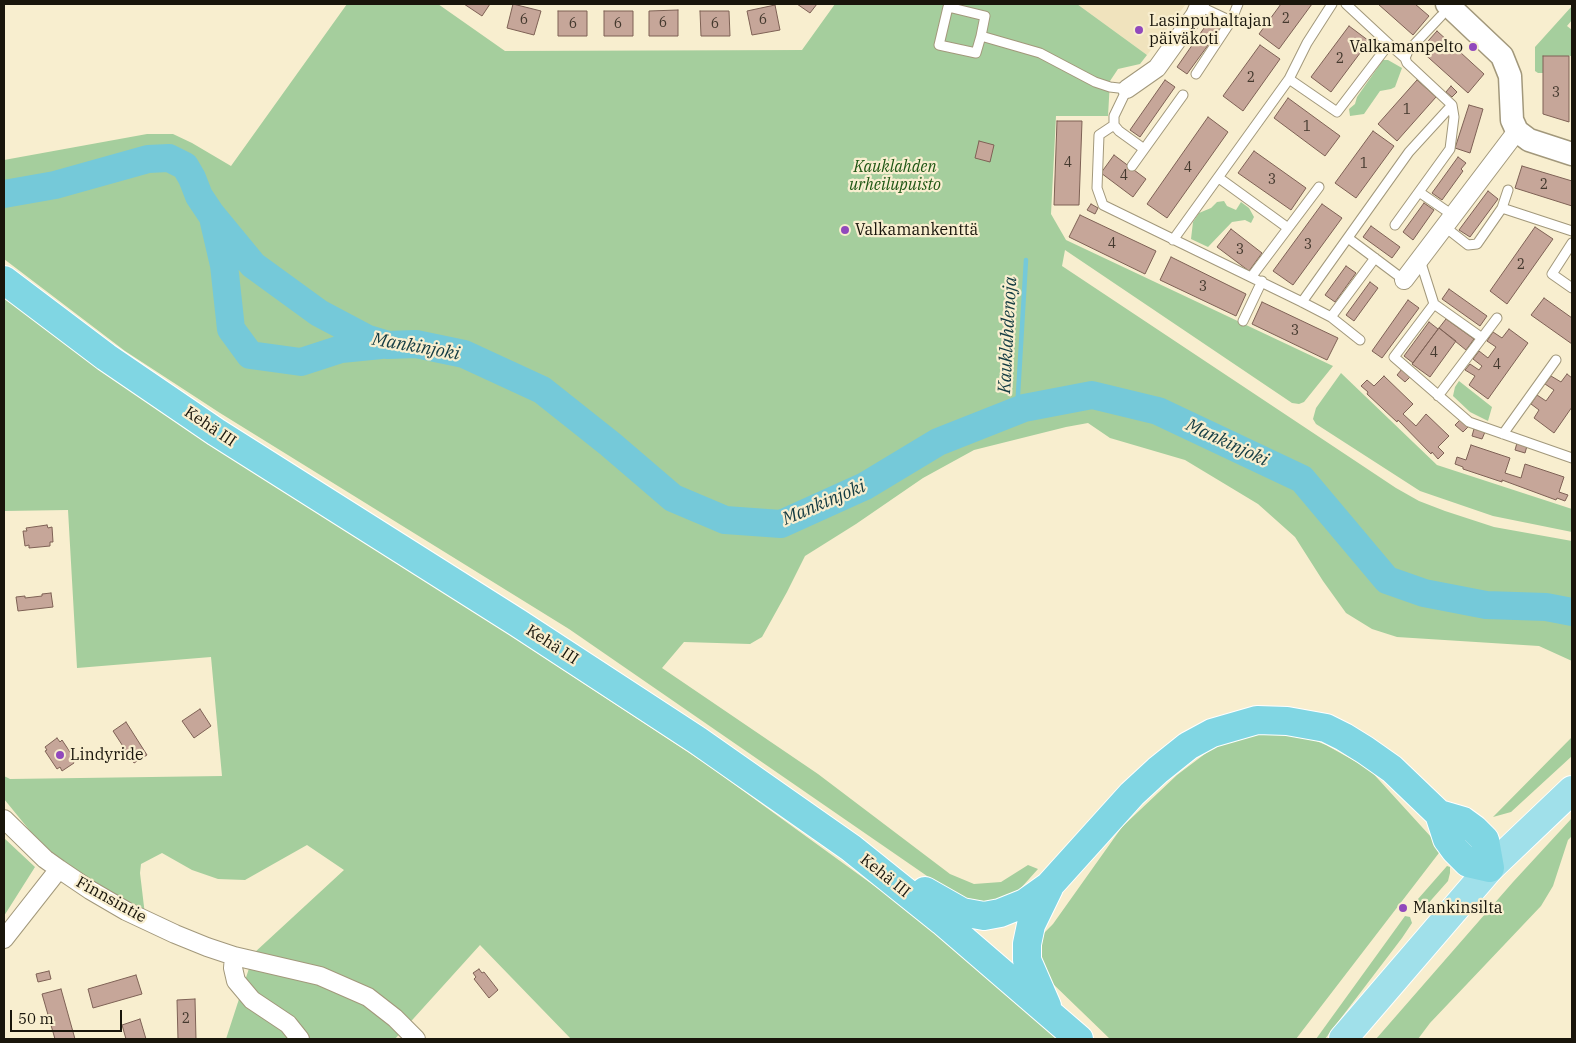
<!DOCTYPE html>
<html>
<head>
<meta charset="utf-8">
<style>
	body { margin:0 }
	#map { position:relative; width:1576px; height:1043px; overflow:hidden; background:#f8eecf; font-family:"IBM Plex Serif",serif }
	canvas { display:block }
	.frame { position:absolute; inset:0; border:5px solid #19150b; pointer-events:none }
	.scale { position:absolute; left:10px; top:1010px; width:112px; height:22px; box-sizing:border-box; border:2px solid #19150b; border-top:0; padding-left:6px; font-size:15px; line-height:18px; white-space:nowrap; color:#19150b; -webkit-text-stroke:4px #f8eecf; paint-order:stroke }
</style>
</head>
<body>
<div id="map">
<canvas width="1576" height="1043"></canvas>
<div class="frame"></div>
<div class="scale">50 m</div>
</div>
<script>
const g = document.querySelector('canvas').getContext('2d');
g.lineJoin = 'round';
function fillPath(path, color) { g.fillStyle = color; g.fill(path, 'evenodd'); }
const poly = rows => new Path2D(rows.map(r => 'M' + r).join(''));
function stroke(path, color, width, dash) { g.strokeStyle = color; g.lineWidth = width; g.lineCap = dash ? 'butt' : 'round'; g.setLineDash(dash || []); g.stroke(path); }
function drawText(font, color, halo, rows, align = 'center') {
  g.font = font + ' "IBM Plex Serif",serif'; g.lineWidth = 4.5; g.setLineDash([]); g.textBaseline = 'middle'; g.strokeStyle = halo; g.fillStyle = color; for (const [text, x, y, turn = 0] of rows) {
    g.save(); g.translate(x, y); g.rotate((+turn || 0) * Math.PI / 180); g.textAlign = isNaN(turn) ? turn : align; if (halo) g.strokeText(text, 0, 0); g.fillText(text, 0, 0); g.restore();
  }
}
const built = poly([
	[1077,4,1186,4,1147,55]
]);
const green = poly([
	[347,4,438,4,505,51,802,50,835,4,1077,4,1147,55,1140,64,1118,69,1110,81,1108,116,1056,116,1051,214,1066,240,1333,366,1304,402,1299,404,1292,403,1065,250,1062,266,1396,488,1419,501,1445,511,1494,527,1572,541,1572,661,1539,646,1397,637,1372,629,1346,613,1323,581,1295,537,1258,504,1185,460,1110,438,1088,423,1066,427,974,450,923,478,856,524,805,556,787,592,762,637,750,644,684,642,662,668,818,774,950,874,974,884,1001,882,1028,865,1038,869,1011,899,976,903,943,887,569,629,220,413,125,351,4,259,4,160,147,134,173,134,192,143,231,166],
	[1572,6,1572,20,1567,26,1572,30,1572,56,1543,56,1543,73,1538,73,1535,71,1535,47],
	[1383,60,1388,60,1402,68,1395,87,1391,89,1380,91,1364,114,1350,116,1349,109,1355,104,1357,97],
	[1224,201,1227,206,1236,210,1241,202,1249,208,1254,217,1251,223,1245,220,1232,222,1208,247,1191,239,1193,222,1199,213,1211,208,1217,202],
	[4,296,288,493,504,631,709,766,909,911,1046,1026,1059,1039,571,1039,480,945,395,1039,226,1039,254,953,344,870,307,845,245,880,218,879,192,870,162,853,141,864,140,873,145,915,53,859,4,799,4,776,10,779,222,776,211,657,77,668,68,510,4,511],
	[1341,373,1437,465,1572,509,1572,532,1493,516,1420,491,1316,424,1313,419,1316,408],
	[1459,381,1492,407,1488,421,1470,412,1453,396,1455,387],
	[1297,733,1326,745,1369,769,1442,849,1296,1039,1110,1039,1051,982,1040,956,1043,934,1053,924,1122,827,1177,775,1218,744,1256,734],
	[1572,737,1572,756,1511,812,1493,817],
	[1572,818,1572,836,1568,840,1553,886,1541,906,1430,1023,1418,1039,1376,1039,1513,882],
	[4,838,35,867,4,916],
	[1447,866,1450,867,1450,873,1448,881,1425,907,1420,908,1417,904,1418,899],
	[1405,916,1410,917,1412,923,1402,938,1325,1039,1316,1039]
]);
const stream = poly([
	[1017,411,1026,260]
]);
const river = poly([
	[4,194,55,185,148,159,169,158,185,166,192,178,199,196,211,214,253,265,319,313,368,339,388,345,416,344,464,354,542,390,610,444,673,498,725,520,781,524,865,486,938,442,1024,408,1092,395,1158,411,1302,479,1387,580,1424,593,1486,605,1546,607,1572,612],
	[214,222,224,265,231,329,250,355,301,362,341,349,381,345]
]);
const building = poly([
	[464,4,490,4,482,16,464,4],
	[513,4,541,11,534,35,507,28,513,4],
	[797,4,817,4,810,13,797,4],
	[1281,4,1312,4,1279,49,1259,34,1281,4],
	[1378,4,1415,4,1429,16,1413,35,1378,4],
	[775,5,780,30,752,35,747,11,775,5],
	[678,10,678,36,649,36,649,11,678,10],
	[558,11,587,11,587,36,558,36,558,11],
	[604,11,633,11,633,36,604,36,604,11],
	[700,11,729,11,730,36,701,36,700,11],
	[1211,18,1222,26,1187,74,1177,67,1211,18],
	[1349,26,1369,41,1331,92,1311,77,1349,26],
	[1437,31,1484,74,1468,93,1420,50,1437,31],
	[1260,45,1280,59,1243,111,1223,96,1260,45],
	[1543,56,1569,56,1569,122,1543,114,1543,56],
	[1165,80,1175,87,1140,137,1130,130,1165,80],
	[1417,80,1436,97,1397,141,1378,124,1417,80],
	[1451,86,1457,92,1452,97,1446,92,1451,86],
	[1288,98,1340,136,1325,156,1274,118,1288,98],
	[1469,105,1483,109,1470,153,1455,148,1469,105],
	[1208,117,1228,132,1167,218,1147,204,1208,117],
	[1057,121,1082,121,1079,205,1054,205,1057,121],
	[1373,131,1394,146,1356,198,1335,183,1373,131],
	[979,141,994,145,990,162,975,158,979,141],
	[1254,151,1306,188,1291,210,1238,173,1254,151],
	[1114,155,1146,179,1133,197,1101,173,1114,155],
	[1458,157,1466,163,1461,169,1463,171,1442,200,1432,193,1458,157],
	[1522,166,1572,181,1572,206,1515,188,1522,166],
	[1488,191,1498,199,1470,237,1459,230,1488,191],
	[1424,203,1434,210,1413,240,1403,232,1424,203],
	[1091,204,1098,208,1095,214,1087,210,1091,204],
	[1322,204,1342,218,1293,285,1273,271,1322,204],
	[1080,215,1156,251,1145,274,1069,237,1080,215],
	[1371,226,1400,247,1392,258,1363,237,1371,226],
	[1535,227,1553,239,1507,304,1490,291,1535,227],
	[1231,229,1262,253,1249,271,1217,247,1231,229],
	[1171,257,1246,294,1236,316,1160,280,1171,257],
	[1346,266,1356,273,1335,302,1325,295,1346,266],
	[1370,282,1378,288,1354,321,1346,315,1370,282],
	[1449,289,1487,316,1480,326,1442,299,1449,289],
	[1544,298,1572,318,1572,344,1531,315,1544,298],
	[1408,300,1419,308,1382,358,1372,351,1408,300],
	[1262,302,1338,338,1327,360,1252,324,1262,302],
	[1446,319,1474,339,1466,350,1439,328,1446,319],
	[1429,322,1438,329,1413,363,1404,356,1429,322],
	[1439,328,1456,341,1430,377,1412,364,1439,328],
	[1509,329,1528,343,1488,399,1469,385,1475,376,1465,370,1470,364,1479,370,1482,366,1473,359,1479,351,1488,358,1496,347,1487,341,1493,332,1502,338,1509,329],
	[1402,369,1410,377,1405,382,1397,375,1402,369],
	[1567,374,1572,378,1572,407,1554,433,1534,418,1539,410,1531,404,1537,395,1546,401,1554,390,1545,384,1551,376,1561,382,1567,374],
	[1384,376,1413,404,1403,414,1416,426,1426,414,1449,436,1438,447,1444,453,1438,459,1432,452,1431,454,1398,420,1397,422,1367,394,1368,392,1361,386,1367,380,1374,386,1384,376],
	[1460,420,1468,427,1463,432,1455,425,1460,420],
	[1474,429,1485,432,1482,439,1472,436,1474,429],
	[1517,443,1527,446,1525,453,1515,450,1517,443],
	[1471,445,1510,458,1505,473,1521,478,1525,464,1564,477,1559,492,1568,495,1565,501,1557,498,1556,500,1502,480,1502,482,1463,469,1463,467,1455,464,1457,457,1466,460,1471,445],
	[47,525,48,528,52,527,53,542,50,542,50,546,29,548,29,545,25,546,23,531,27,531,26,528,47,525],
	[51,593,53,607,18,611,16,597,25,596,25,598,42,596,42,594,51,593],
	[200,709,211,726,194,738,182,721,200,709],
	[126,722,147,755,134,763,113,731,126,722],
	[57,738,60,742,62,740,74,758,72,759,74,763,62,771,60,767,57,769,45,751,47,750,45,747,57,738],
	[479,969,482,973,484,972,498,990,489,998,474,979,476,977,473,973,479,969],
	[49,971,51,979,38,982,36,974,49,971],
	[136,975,142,994,93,1008,88,989,136,975],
	[61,989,75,1039,55,1039,42,994,61,989],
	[195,999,196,1039,178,1039,177,1000,195,999],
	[140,1019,146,1039,126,1039,122,1025,140,1019]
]);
const service = poly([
	[1199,6,1231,21],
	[981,36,976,53,939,45,948,7,985,16,981,36,1040,53,1095,82,1110,87,1127,89,1114,116,1114,125,1119,131,1144,149],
	[1389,44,1405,58],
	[1196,74,1231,21,1238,4],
	[1289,79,1337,112,1389,44,1346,4],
	[1114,125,1099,135,1097,188,1103,205,1302,302,1331,317,1360,340],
	[1132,166,1183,95],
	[1219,178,1288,228],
	[1419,192,1454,216],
	[1502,208,1572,231],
	[1395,225,1450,149,1454,117,1452,105,1407,63,1405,58,1408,51,1441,16],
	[1445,227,1468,245,1477,244,1502,208,1508,190],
	[1348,238,1404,280],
	[1173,240,1289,79,1307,43,1332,4],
	[1572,243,1552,274,1572,288],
	[1420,260,1434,304,1394,357,1469,422,1572,458],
	[1252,276,1319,187],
	[1302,302,1409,152,1452,105],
	[1434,304,1482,338],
	[1331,317,1375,258],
	[1243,321,1262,281],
	[1438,396,1497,318],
	[1503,434,1556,360]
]);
const minor = poly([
	[1127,89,1157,68,1195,15,1200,4],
	[1404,280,1517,131],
	[4,819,45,859,59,869,90,890,126,911,175,934,207,947,234,956,320,976,368,997,395,1018,416,1039],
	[4,939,59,869],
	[234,956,233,968,236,981,252,1000,288,1024,300,1039]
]);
const tertiary = poly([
	[1447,4,1502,56,1510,76,1512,120,1517,131,1529,140,1572,154]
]);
const primary = poly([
	[1343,1039,1490,868,1572,790]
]);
const trunk = poly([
	[4,280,106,357,216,432,518,623,697,740,851,848,942,921,1079,1039],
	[925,891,962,912,984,916,1000,913,1025,903,1049,886,1132,794,1158,770,1188,746,1212,733,1257,720,1287,721,1326,728,1344,737,1365,750,1392,769,1439,814,1463,821,1474,829,1485,840,1490,868,1468,863,1455,850,1447,839,1439,814],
	[1047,1006,1027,960,1027,944,1031,925,1049,888]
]);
const markers = [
	[1139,30,5,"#9149bc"],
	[1473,47,5,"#9149bc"],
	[845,230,5,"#9149bc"],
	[60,755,5,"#9149bc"],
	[1403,908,5,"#9149bc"]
];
const numberNames = [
	["2",1286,19],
	["6",524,20],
	["6",763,20],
	["6",663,23],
	["6",573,24],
	["6",618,24],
	["6",715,24],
	["2",1340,59],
	["2",1251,78],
	["3",1556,93],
	["1",1407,110],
	["1",1307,127],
	["4",1068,163],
	["1",1364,164],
	["4",1188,168],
	["4",1124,176],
	["3",1272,180],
	["2",1544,185],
	["4",1112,244],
	["3",1308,245],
	["3",1240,250],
	["2",1521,265],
	["3",1203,287],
	["3",1295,331],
	["4",1434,353],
	["4",1497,365],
	["2",186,1019]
];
const poiNames = [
	["Lasinpuhaltajan",1149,21],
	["päiväkoti",1149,39],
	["Valkamanpelto",1463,47,"right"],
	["Valkamankenttä",855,230],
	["Lindyride",70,755],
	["Mankinsilta",1413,908]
];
const parkNames = [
	["Kauklahden",895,167],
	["urheilupuisto",895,185]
];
const streetNames = [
	["Kehä III",210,427,34],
	["Kehä III",552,645,33],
	["Kehä III",885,876,39],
	["Finnsintie",111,900,29]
];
const waterNames = [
	["Kauklahdenoja",1008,335,-87],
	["Mankinjoki",416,347,10],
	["Mankinjoki",1227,443,25],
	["Mankinjoki",824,503,-23]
];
fillPath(built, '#f0e3bd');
fillPath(green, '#a5ce9d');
stroke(stream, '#75c9d9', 4.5);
stroke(river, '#75c9d9', 28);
fillPath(building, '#c6a699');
stroke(building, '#7e6155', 1);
stroke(service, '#a2987b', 11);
stroke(minor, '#a2987b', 20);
stroke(tertiary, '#a2987b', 25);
stroke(primary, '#fff', 30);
stroke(trunk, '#fff', 30);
stroke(service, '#fff', 9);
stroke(minor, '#fff', 18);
stroke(tertiary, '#fff', 22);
stroke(primary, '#a0e0ea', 28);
stroke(trunk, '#80d6e3', 28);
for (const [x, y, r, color] of markers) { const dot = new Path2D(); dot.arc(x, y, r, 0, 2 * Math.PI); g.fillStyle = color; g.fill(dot); stroke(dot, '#f8eecf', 2); }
drawText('14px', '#44392e', null, numberNames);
drawText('16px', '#19150b', '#f8eecf', poiNames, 'left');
drawText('italic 16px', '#1f5714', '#f8eecf', parkNames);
drawText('16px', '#19150b', '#f8eecf', streetNames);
drawText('italic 18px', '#133b42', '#f8eecf', waterNames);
</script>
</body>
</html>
